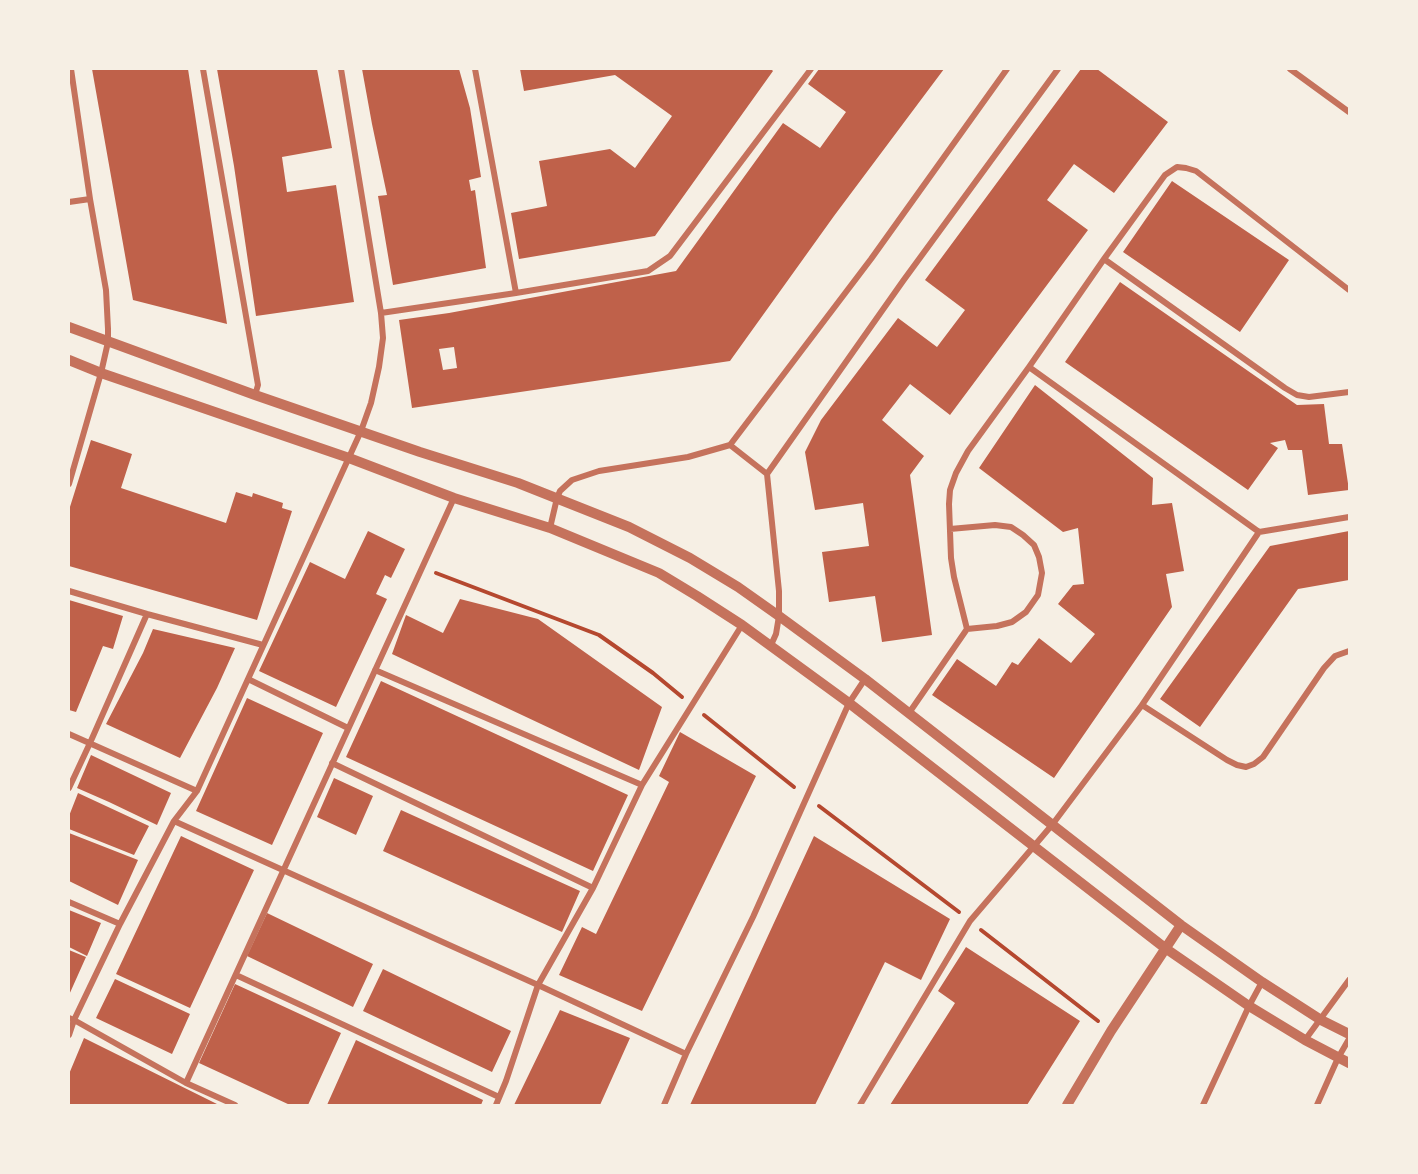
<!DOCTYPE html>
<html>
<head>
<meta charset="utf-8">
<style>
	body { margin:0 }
	#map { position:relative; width:1418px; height:1174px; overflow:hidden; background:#f6efe4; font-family:"Sofia Sans Condensed",sans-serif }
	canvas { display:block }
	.frame { position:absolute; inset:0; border:70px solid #f6efe4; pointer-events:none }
</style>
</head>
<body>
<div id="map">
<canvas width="1418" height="1174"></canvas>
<div class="frame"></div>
</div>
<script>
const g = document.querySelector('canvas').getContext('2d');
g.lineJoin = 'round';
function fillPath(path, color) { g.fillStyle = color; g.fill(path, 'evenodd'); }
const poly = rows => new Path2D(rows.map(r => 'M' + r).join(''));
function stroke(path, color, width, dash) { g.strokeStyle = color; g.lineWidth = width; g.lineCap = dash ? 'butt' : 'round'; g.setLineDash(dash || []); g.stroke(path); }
const building = poly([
	[92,69,188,69,227,324,133,300],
	[217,69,317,69,332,148,282,157,287,192,336,185,354,302,256,316,234,166],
	[362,69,459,69,470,108,481,177,469,180,471,191,475,190,486,268,393,285,378,196,387,195,372,124],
	[520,69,771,69,773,71,655,236,519,259,511,213,547,206,539,161,610,149,635,168,672,116,615,75,524,91],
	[819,69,944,69,834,216,730,361,412,408,399,320,449,313,676,271,783,123,820,148,846,112,808,84],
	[454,347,457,368,443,370,439,349],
	[1081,69,1097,69,1168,122,1114,193,1074,164,1047,200,1088,230,950,415,910,384,882,420,924,456,910,475,932,635,882,642,875,596,829,602,822,552,869,546,863,503,815,510,805,452,821,420,898,318,937,347,965,310,925,280],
	[1172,181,1289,260,1240,332,1123,252],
	[1120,282,1297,405,1324,404,1329,444,1342,444,1349,490,1308,495,1302,450,1288,450,1285,440,1270,443,1278,448,1248,490,1065,362],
	[1035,385,1153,478,1152,505,1172,503,1184,571,1166,574,1172,607,1054,778,932,695,957,659,996,686,1012,662,1018,665,1039,638,1071,663,1095,634,1058,604,1073,585,1084,584,1078,528,1063,532,979,468],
	[91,440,132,454,121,488,226,523,236,492,252,497,253,493,283,503,282,508,292,511,257,620,69,566,69,510],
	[368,531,405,549,391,578,385,575,376,594,387,599,336,707,259,671,310,562,345,579],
	[1349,531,1349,580,1298,589,1200,727,1160,699,1270,546],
	[460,599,538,619,662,707,639,770,392,654,406,615,443,633],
	[69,600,123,616,113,649,103,646,76,712,69,710],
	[153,629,235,648,217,688,180,758,106,724,143,653],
	[381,681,628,795,593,871,346,757],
	[247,698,323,733,272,845,196,811],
	[680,732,756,776,642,1011,559,975,582,927,596,934,669,782,659,776],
	[91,755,171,793,157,825,109,802,77,788],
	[334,778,373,796,356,835,317,817],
	[78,793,149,826,134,855,69,829,69,816],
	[401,810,580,891,562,932,383,851],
	[69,833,138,860,118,905,69,881],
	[181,836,254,870,190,1008,116,974],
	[814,836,950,919,921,980,885,962,815,1105,690,1105],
	[69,910,101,923,87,956,69,947],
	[267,913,373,964,353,1007,247,956],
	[966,947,1080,1021,1027,1105,890,1105,955,1003,938,991],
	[69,950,86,957,69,995],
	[383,969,511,1031,492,1072,363,1011],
	[115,979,190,1014,172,1054,96,1018],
	[235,984,341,1033,308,1105,290,1105,199,1063],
	[560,1010,630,1038,600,1105,514,1105],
	[84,1038,219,1105,69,1105,69,1074],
	[356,1040,483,1100,481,1105,327,1105]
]);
const path = poly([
	[436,573,599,635,653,673,682,697],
	[704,715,794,787],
	[819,806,959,912],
	[981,930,1098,1021]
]);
const minor = poly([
	[203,69,258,385,255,395],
	[475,69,516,293],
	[1290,69,1349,112],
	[69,202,90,199],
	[1104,259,1285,388,1297,395,1309,397,1349,392],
	[381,313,516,293,648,271,670,256,811,69],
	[1029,367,1259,532,1349,517],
	[730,445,767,474],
	[69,484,101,373,108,342,108,329,106,290,90,199,71,69],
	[550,528,557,498,560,491,572,480,599,471,688,457,730,445,871,259,1007,69],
	[950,529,995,525,1011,527,1023,535,1034,545,1039,557,1042,573,1038,595,1026,612,1012,622,997,626,967,629],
	[69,591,147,614,263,645],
	[771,645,776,634,779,616,779,591,767,474,903,281,1058,69],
	[375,670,642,785],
	[248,679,348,728],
	[1142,705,1227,760,1237,765,1246,767,1254,764,1263,757,1324,668,1335,656,1349,651],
	[909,713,967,629,954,577,951,558,949,504,950,490,956,473,968,451,1029,367,1104,259,1165,175,1177,167,1186,168,1196,171,1349,290],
	[69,734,197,791],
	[332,763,593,888],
	[69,788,90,743,147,614],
	[174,821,538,985,686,1054],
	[69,902,120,924],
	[236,975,499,1097],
	[69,1018,74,1020,186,1083,235,1105],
	[69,1035,74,1020,120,924,174,821,197,791,361,431,371,403,379,367,383,338,381,313,341,69],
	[1305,1040,1349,980],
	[186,1083,454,498],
	[496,1105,506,1081,538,985,593,888,642,785,742,625],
	[664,1105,686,1054,753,917,849,703,865,679],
	[860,1105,970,921,1052,825,1142,705,1259,532],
	[1203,1105,1249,1006,1262,982],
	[1317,1105,1338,1058,1349,1039]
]);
const tertiary = poly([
	[69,327,255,395,420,452,518,483,629,527,690,558,738,587,779,616,865,679,1181,925,1262,982,1321,1020,1349,1034],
	[69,360,101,373,349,458,454,498,550,528,659,573,697,596,742,625,849,703,1165,948,1249,1006,1305,1040,1349,1063],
	[1067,1105,1111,1031,1181,925]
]);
fillPath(building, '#bf614a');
stroke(path, '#b5482f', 4);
stroke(minor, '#c5725c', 6);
stroke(tertiary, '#c5725c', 10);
</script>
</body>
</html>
